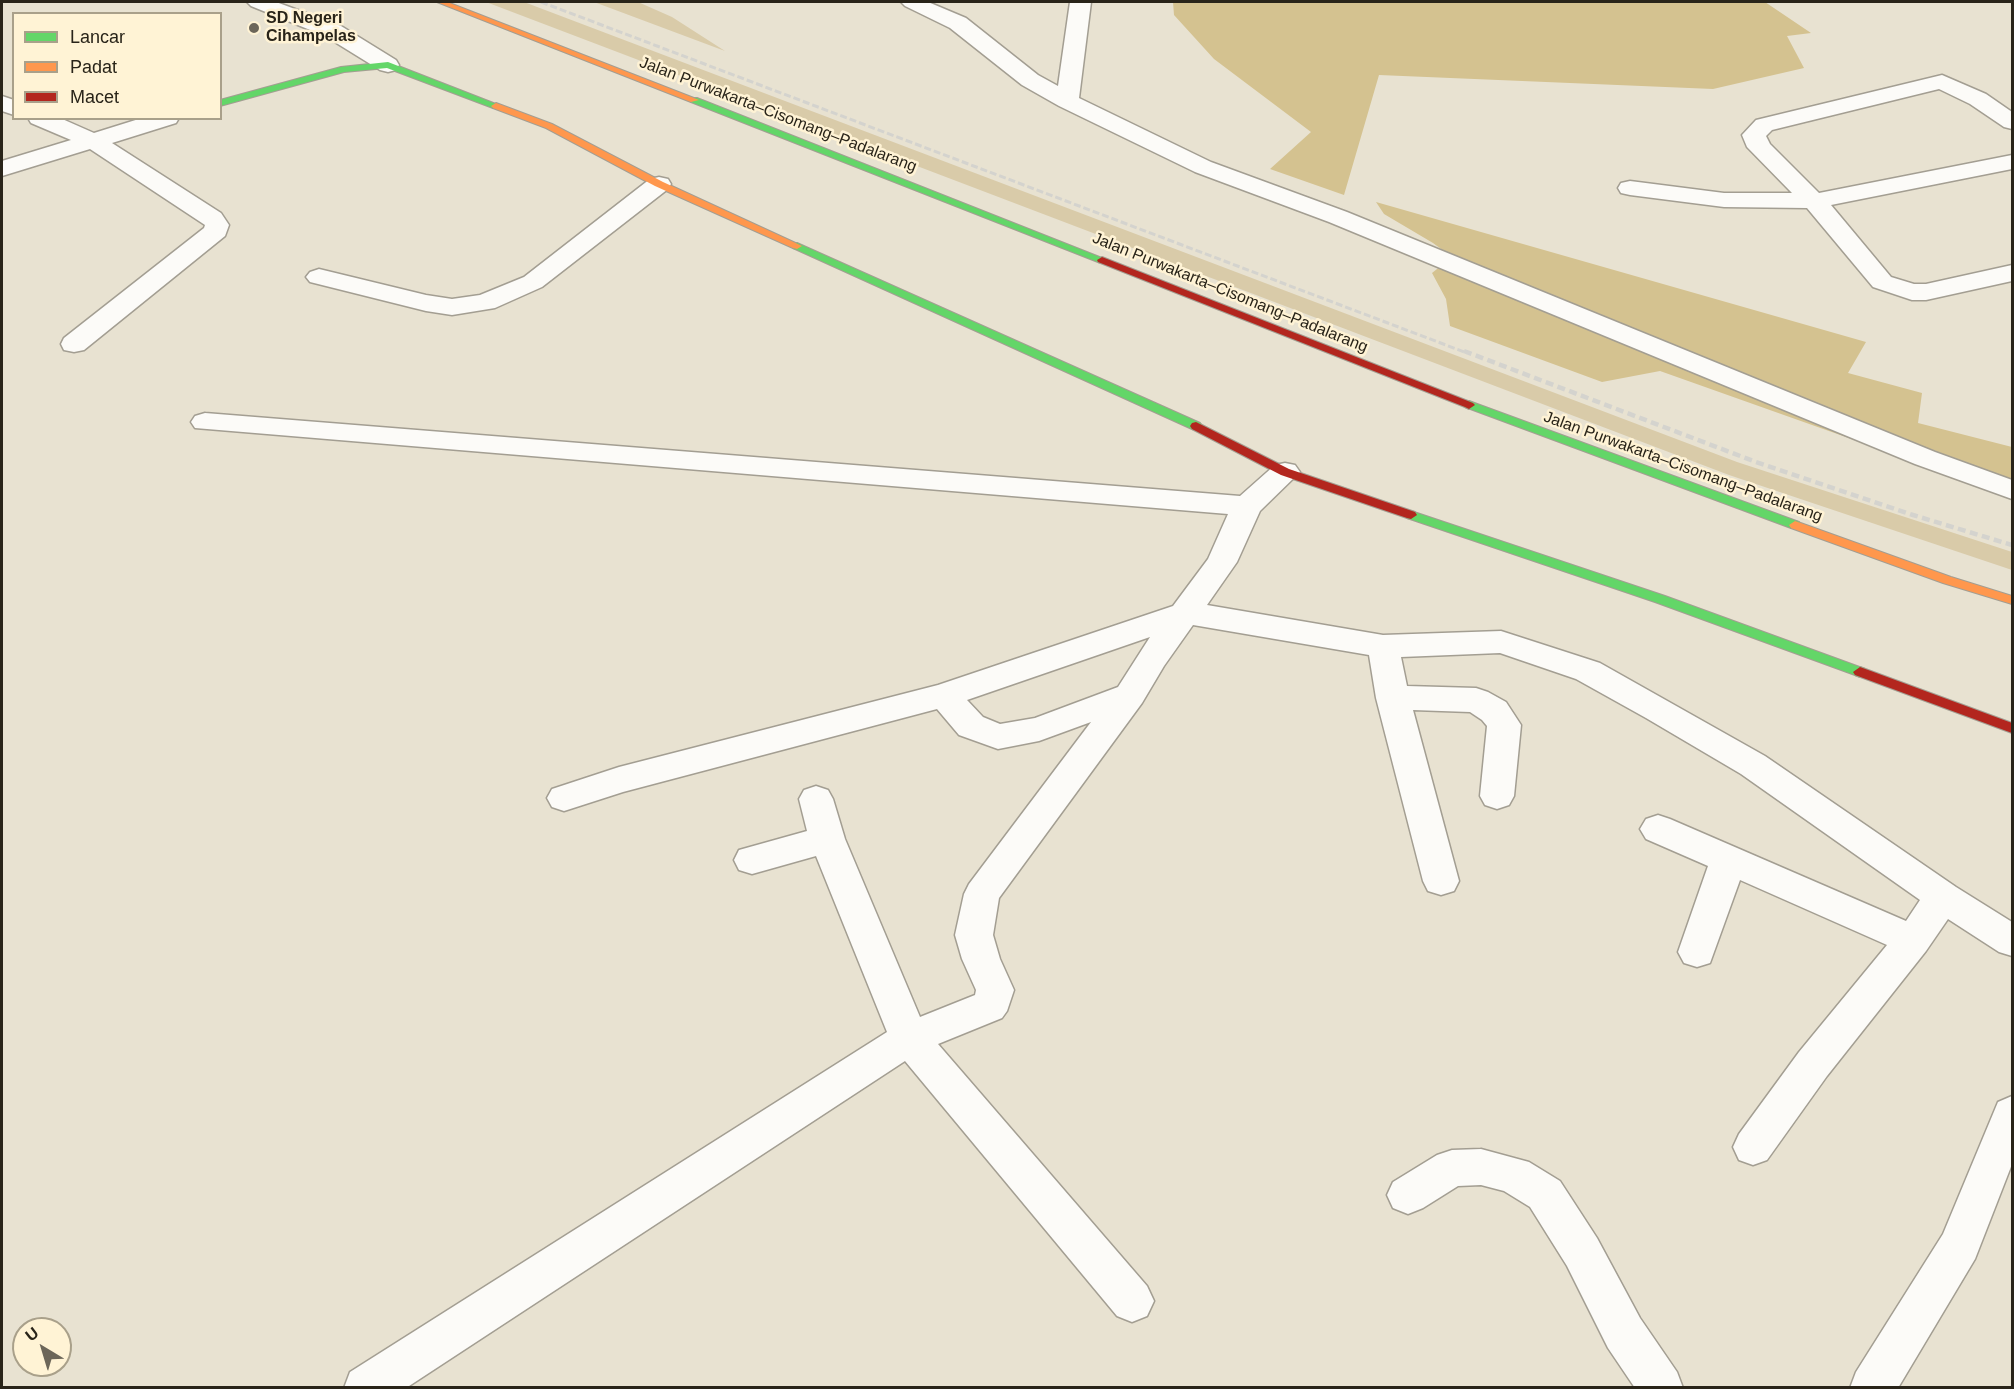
<!DOCTYPE html>
<html>
<head>
<meta charset="utf-8">
<style>
	body { margin:0 }
	#map { position:relative; width:2014px; height:1389px; overflow:hidden; background:#e8e2d1; font-family:Arial,sans-serif }
	canvas { display:block }
	.frame { position:absolute; inset:0; border:3px solid #292419; pointer-events:none }
	.legend { position:absolute; left:12px; top:12px; width:210px; height:108px; box-sizing:border-box; background:#fff3d5; border:2px solid #a9a08a; margin:0; padding:8px 10px; list-style:none; font-size:18px; color:#292419 }
	.legend li { display:flex; align-items:center; gap:12px; height:30px }
	.legend b { width:30px; border:2px solid #a9a08a }
	.north { position:absolute; left:12px; top:1317px; width:60px; height:60px; box-sizing:border-box; background:#fff3d5; border:2px solid #a9a08a; border-radius:50%; rotate:322deg; font-size:16px; font-weight:700; line-height:24px; text-align:center; color:#292419 }
	.north::after { content:''; display:block; margin:auto; width:21px; height:27px; background:#6c6659; clip-path:polygon(50% 0,100% 100%,50% 72%,0 100%) }
</style>
</head>
<body>
<div id="map">
<canvas width="2014" height="1389"></canvas>
<div class="frame"></div>
<ul class="legend">
<li><b style="height:8px;background:#63d668"></b>Lancar</li>
<li><b style="height:8px;background:#ff974d"></b>Padat</li>
<li><b style="height:8px;background:#b3261e"></b>Macet</li>
</ul>
<div class="north">U</div>
</div>
<script>
const g = document.querySelector('canvas').getContext('2d');
g.lineJoin = 'round';
function fillPath(path, color) { g.fillStyle = color; g.fill(path, 'evenodd'); }
const poly = rows => new Path2D(rows.map(r => 'M' + r).join(''));
function stroke(path, color, width, dash) { g.strokeStyle = color; g.lineWidth = width; g.lineCap = dash ? 'butt' : 'round'; g.setLineDash(dash || []); g.stroke(path); }
function drawText(font, color, halo, rows, align = 'center') {
  g.font = font + ' Arial,sans-serif'; g.lineWidth = 5; g.setLineDash([]); g.textBaseline = 'middle'; g.strokeStyle = halo; g.fillStyle = color; for (const [text, x, y, turn = 0] of rows) {
    g.save(); g.translate(x, y); g.rotate((+turn || 0) * Math.PI / 180); g.textAlign = isNaN(turn) ? turn : align; if (halo) g.strokeText(text, 0, 0); g.fillText(text, 0, 0); g.restore();
  }
}
const green = poly([
	[486,2,524,2,1737,462,2012,552,2012,570,1729,475],
	[594,2,638,2,672,17,725,51]
]);
const forest = poly([
	[1173,2,1765,2,1811,33,1787,36,1804,68,1713,89,1379,75,1344,195,1270,169,1311,132,1214,59,1174,15],
	[1376,202,1866,342,1848,373,1922,393,1918,423,2012,447,2012,496,1660,371,1602,382,1450,326,1446,299,1432,273,1452,257,1433,243,1384,214]
]);
const street = poly([
	[247,2,276,2,341,26,396,60,399,65,396,70,388,72,380,70,325,36,251,6,247,2],
	[901,2,928,2,966,18,1038,75,1058,86,1070,2,1091,2,1079,98,1211,162,1347,212,1935,452,2012,480,2012,499,1915,464,1329,222,1195,172,1059,106,1022,85,950,28,905,6,901,2],
	[1942,75,1986,94,2012,112,2012,129,2004,127,1970,104,1939,89,1772,130,1766,136,1770,144,1819,193,2012,155,2012,169,1831,205,1891,277,1914,284,1926,284,2012,265,2012,281,1926,300,1912,300,1873,287,1807,208,1724,207,1630,195,1621,193,1618,188,1621,183,1630,181,1724,193,1792,193,1747,147,1742,135,1756,120,1942,75],
	[2,96,14,100,14,115,2,111,2,96],
	[28,118,60,118,94,133,142,118,179,118,176,123,112,143,221,213,229,225,225,236,84,350,74,352,64,350,61,344,64,338,204,228,205,225,90,149,2,176,2,161,71,140,31,123,28,118],
	[659,177,668,179,671,184,668,189,542,287,495,308,452,315,426,311,310,282,306,277,310,272,319,269,426,295,452,299,480,295,524,277,650,179,659,177],
	[205,413,1240,496,1275,465,1285,463,1295,465,1300,472,1260,511,1237,562,1207,605,1383,635,1501,631,1600,663,1765,756,1956,887,2012,922,2012,956,1999,952,1948,919,1926,951,1827,1076,1767,1160,1753,1165,1739,1160,1733,1147,1739,1134,1799,1052,1887,945,1740,880,1710,963,1697,967,1684,963,1678,952,1708,866,1646,839,1640,829,1646,819,1658,815,1670,819,1906,921,1920,900,1741,774,1646,718,1576,679,1500,653,1401,657,1407,686,1476,688,1488,692,1506,702,1521,725,1514,796,1509,805,1497,809,1485,805,1480,796,1487,726,1482,720,1470,712,1413,710,1459,881,1454,891,1441,895,1428,891,1423,881,1376,698,1369,655,1193,625,1164,666,1142,703,999,898,993,935,1000,959,1014,990,1007,1011,1002,1018,938,1044,1147,1286,1154,1301,1147,1316,1132,1322,1117,1316,905,1061,406,1388,344,1388,350,1372,887,1032,816,856,752,874,739,870,734,860,739,850,807,831,799,799,804,790,816,786,828,790,833,799,845,839,920,1017,975,995,976,990,962,959,955,935,964,894,969,884,1091,722,1039,741,998,749,959,735,937,709,623,792,564,811,552,807,547,798,552,789,619,767,938,685,1173,606,1208,559,1228,514,195,428,191,422,195,416,205,413],
	[1150,637,1118,687,1035,718,1000,724,983,717,967,700,1150,637],
	[2012,1096,2012,1164,1975,1259,1898,1388,1850,1388,1856,1372,1943,1234,1998,1102,2012,1096],
	[1481,1149,1529,1162,1560,1181,1597,1238,1640,1318,1677,1372,1683,1388,1635,1388,1608,1348,1567,1266,1530,1207,1504,1191,1481,1185,1458,1186,1423,1208,1408,1214,1393,1208,1387,1195,1393,1182,1437,1155,1452,1150,1481,1149]
]);
const fast = poly([
	[388,62,501,106,493,108,387,68,344,72,220,106,220,100,341,67,388,62],
	[691,98,697,98,1107,260,1102,263,1098,262,691,102,691,98],
	[797,243,1200,423,1202,426,1196,430,1192,429,793,248,793,244,797,243],
	[1469,401,1799,522,1801,525,1799,528,1791,528,1465,407,1463,405,1469,401],
	[1411,511,1665,596,1865,669,1867,672,1860,677,1855,675,1655,602,1407,518,1405,515,1407,512,1411,511]
]);
const slow = poly([
	[437,2,447,2,699,100,691,102,437,2],
	[496,103,552,124,663,182,802,246,797,249,793,248,655,186,546,128,493,108,491,106,496,103],
	[1795,521,1951,577,2012,596,2012,604,1943,583,1791,528,1789,525,1795,521]
]);
const jam = poly([
	[1102,257,1473,403,1475,405,1469,409,1465,407,1098,262,1097,260,1102,257],
	[1196,422,1289,469,1415,512,1417,515,1411,519,1407,518,1281,475,1192,429,1190,426,1192,423,1196,422],
	[1860,667,2012,723,2012,733,1855,675,1853,672,1860,667]
]);
const railFar1 = poly([
	[541,2,1467,353]
]);
const rail = poly([
	[1464,351,1756,462,1913,515,2012,545]
]);
const markers = [
	[254,28,6,"#6c6659"]
];
const farPoinames = [
	["SD Negeri",266,19],
	["Cihampelas",266,37]
];
const farStreetnames = [
	["Jalan Purwakarta–Cisomang–Padalarang",778,115,21],
	["Jalan Purwakarta–Cisomang–Padalarang",1230,293,22],
	["Jalan Purwakarta–Cisomang–Padalarang",1683,467,20]
];
fillPath(green, '#d9cba9');
fillPath(forest, '#d4c290');
stroke(street, '#a39e92', 3);
stroke(fast, '#a39e92', 2);
stroke(slow, '#a39e92', 2);
stroke(jam, '#a39e92', 2);
fillPath(street, '#fcfbf8');
fillPath(fast, '#63d668');
fillPath(slow, '#ff974d');
fillPath(jam, '#b3261e');
stroke(railFar1, '#d4d3ce', 3, [7, 3]);
stroke(rail, '#d4d3ce', 4.5, [8, 4.5]);
for (const [x, y, r, color] of markers) { const dot = new Path2D(); dot.arc(x, y, r, 0, 2 * Math.PI); g.fillStyle = color; g.fill(dot); stroke(dot, '#fff3d5', 2); }
drawText('bold 16px', '#292419', '#fff3d5', farPoinames, 'left');
drawText('16px', '#292419', '#fff3d5', farStreetnames);
</script>
</body>
</html>
